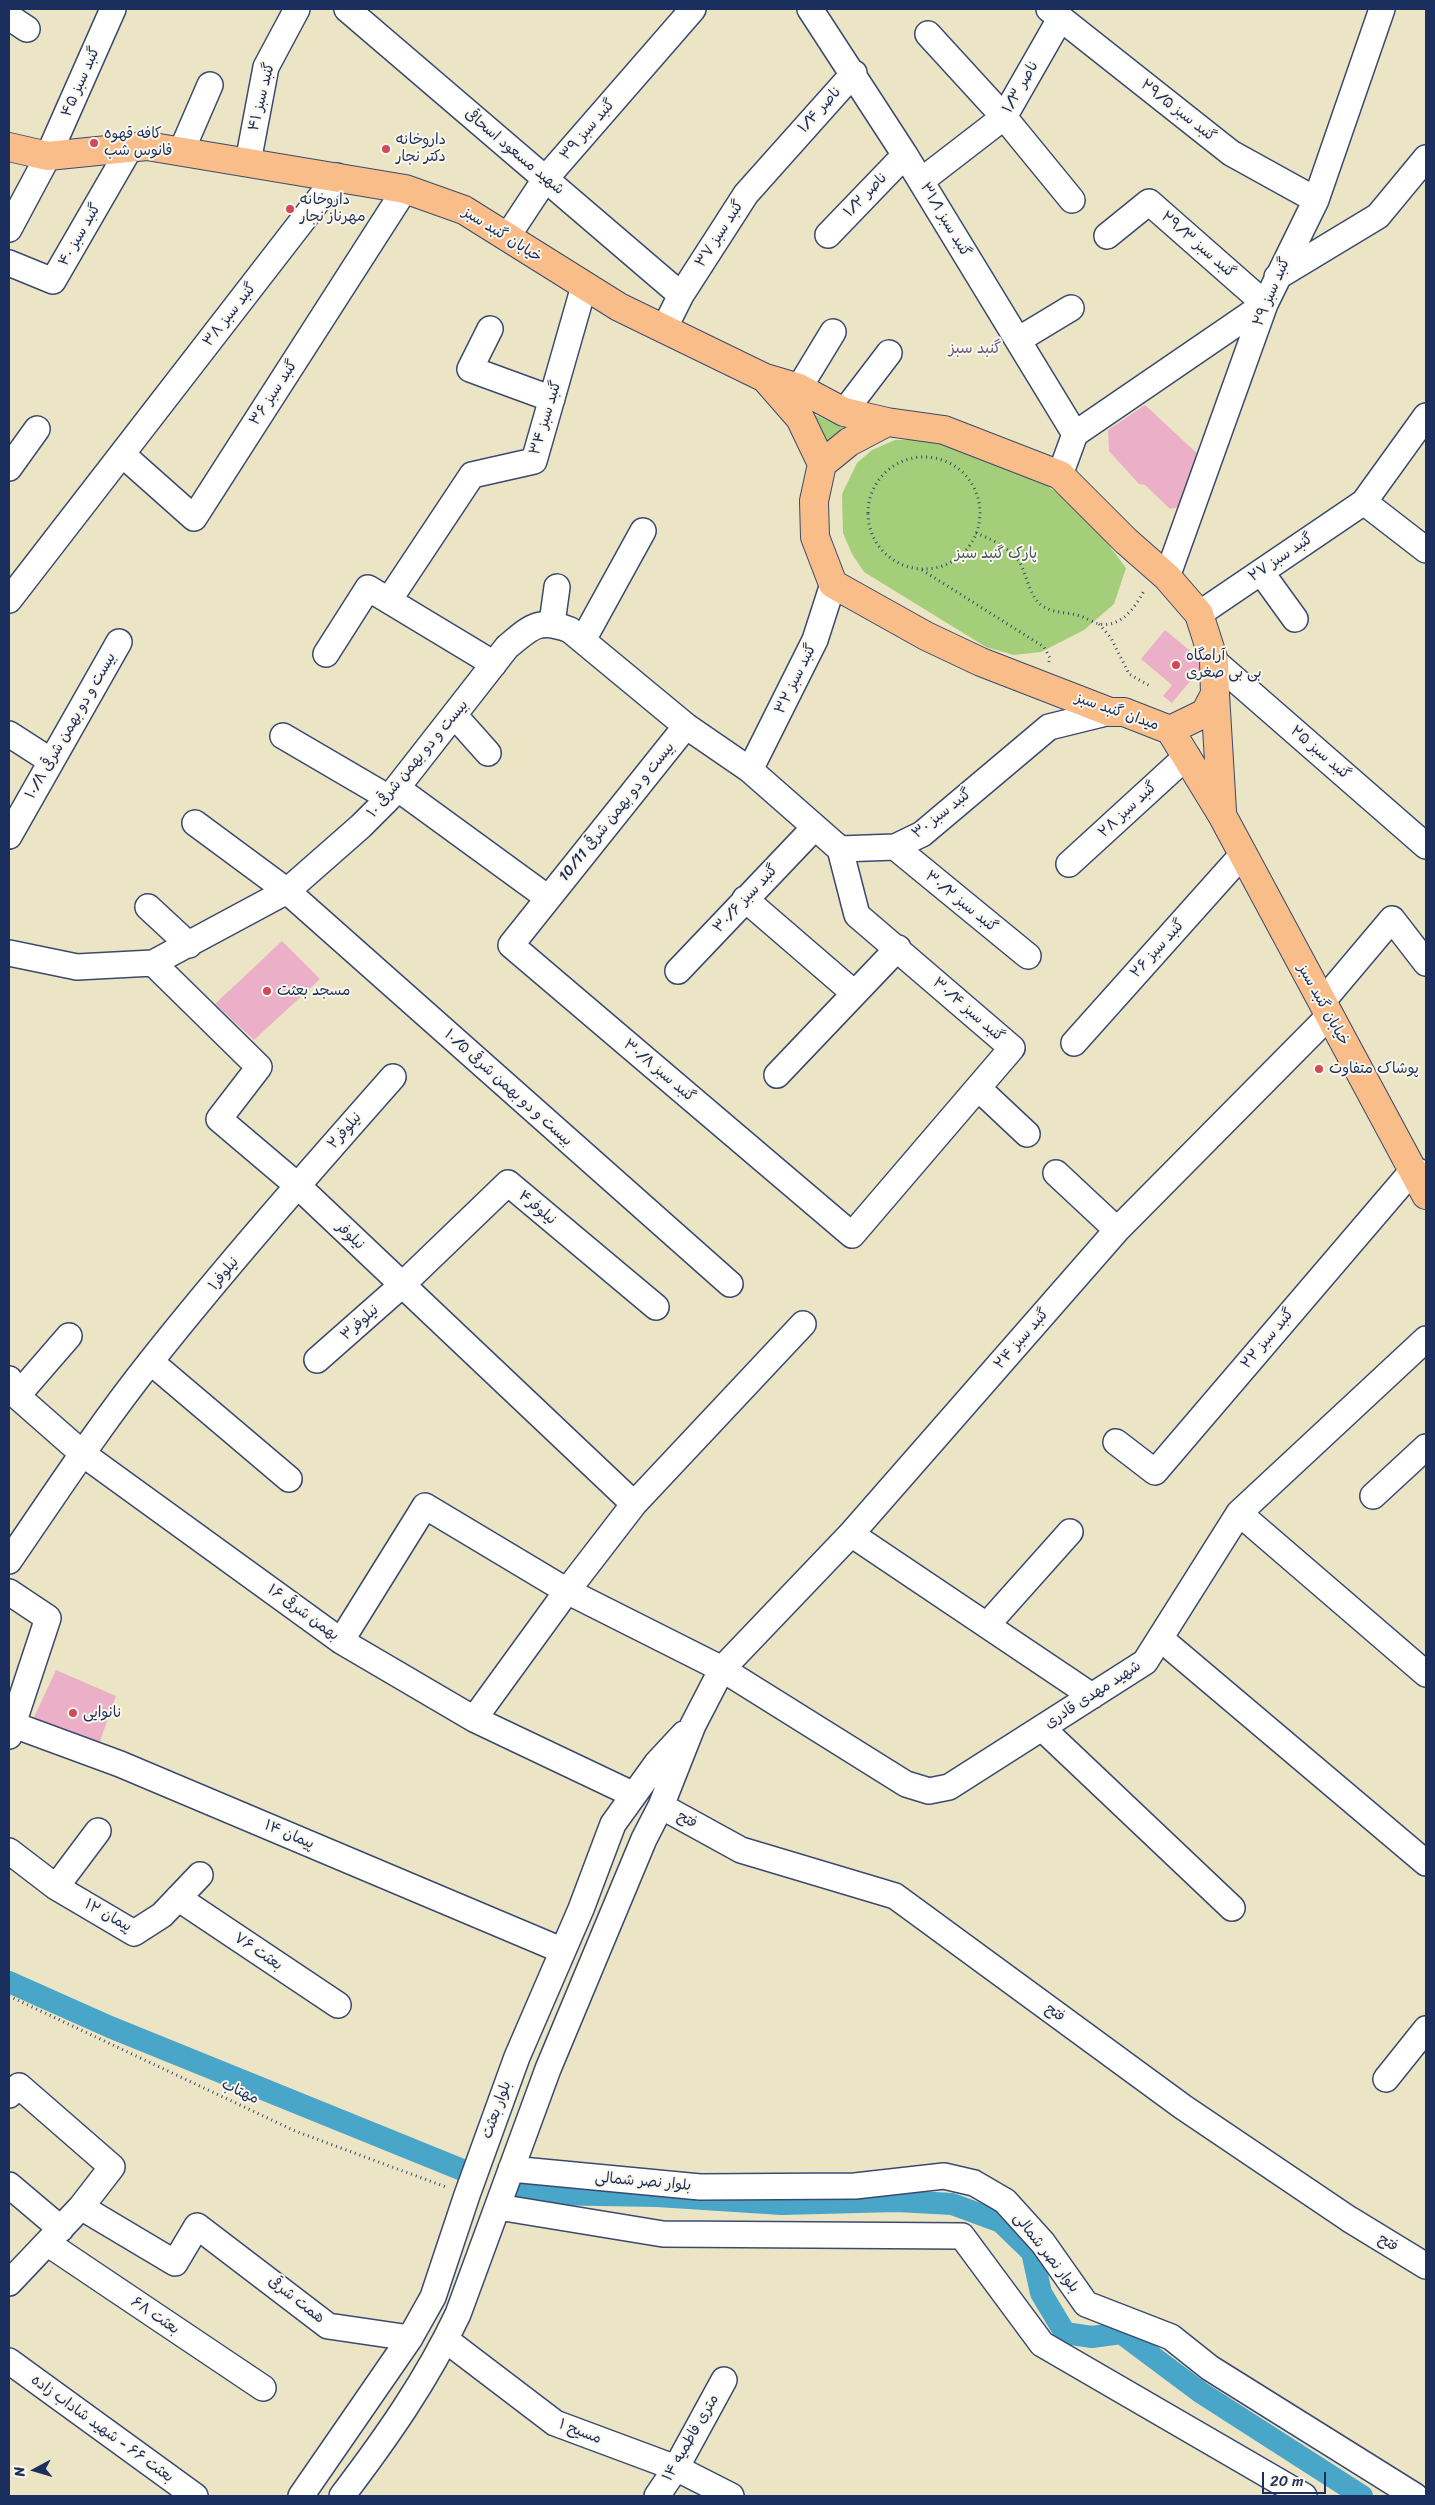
<!DOCTYPE html>
<html>
<head>
<meta charset="utf-8">
<style>
  body { margin:0 }
  #map { position:relative; width:1435px; height:2505px; overflow:hidden; background:#ebe5c6; font-family:Sriracha,sans-serif }
  canvas { display:block }
  .frame { position:absolute; inset:0; border:10px solid #1b2f5e; pointer-events:none }
  .north { position:absolute; left:10px; top:2445px; width:50px; height:50px; -webkit-text-stroke:4px #fbf7ec; paint-order:stroke; rotate:264deg; font-size:14px; font-weight:700; line-height:20px; text-align:center; color:#1b2f5e }
  .north::after { content:''; display:block; margin:auto; width:18px; height:22px; background:#1b2f5e; clip-path:polygon(50% 0,100% 100%,50% 72%,0 100%) }
  .scale { position:absolute; left:1262px; top:2472px; width:64px; height:22px; box-sizing:border-box; border:2px solid #1b2f5e; border-top:0; padding-left:6px; font-size:15px; line-height:18px; white-space:nowrap; color:#1b2f5e; -webkit-text-stroke:4px #fbf7ec; paint-order:stroke }
</style>
</head>
<body>
<div id="map">
<canvas width="1435" height="2505"></canvas>
<div class="frame"></div>
<div class="north">N</div>
<div class="scale">20 m</div>
</div>
<script>
const ctx = document.querySelector('canvas').getContext('2d');
ctx.lineJoin = 'round';
function paint(path, color) {
  ctx.fillStyle = color;
  ctx.fill(path, 'evenodd');
}
function stroke(path, color, width, dash) {
  ctx.strokeStyle = color;
  ctx.lineWidth = width;
  ctx.lineCap = dash ? 'butt' : 'round';
  ctx.setLineDash(dash || []);
  ctx.stroke(path);
}
function drawText(font, color, halo, rows, align = 'center') {
  ctx.font = font + ' Sriracha,"Playpen Sans Arabic",sans-serif';
  ctx.lineWidth = 4;
  ctx.setLineDash([]);
  ctx.textBaseline = 'middle';
  ctx.strokeStyle = halo;
  ctx.fillStyle = color;
  for (const [text, x, y, turn = 0] of rows) {
    ctx.save();
    ctx.translate(x, y);
    ctx.rotate((+turn || 0) * Math.PI / 180);
    ctx.textAlign = isNaN(turn) ? turn : align;
    if (halo) ctx.strokeText(text, 0, 0);
    ctx.fillText(text, 0, 0);
    ctx.restore();
  }
}
const green = new Path2D(`
  M812,414l15,6 26,4 -26,32 -3,-18z
  M932,439l110,43 30,22 21,20 33,44 -12,36 -30,26 -43,22 -27,3 -28,-8 -122,-75 -12,-18 -9,-21 -1,-39 15,-31 15,-13 23,-10z`);
const canal = new Path2D(`
  M9,1982l101,45 350,142
  M505,2186l39,8 113,2 125,8 115,-3 55,3 49,18 31,30 9,41 24,40 27,4 29,-4 79,59 162,104`);
const building = new Path2D(`
  M1145,405l57,53 -17,48 -15,3 -25,-24 -6,-1 -30,-33 -1,-21z
  M1165,630l40,33 -33,40 -9,-7 9,-11 -31,-26z
  M282,941l38,38 -66,61 -39,-36z
  M56,1670l60,26 -21,59 -67,-25z`);
const path = new Path2D(`
  M868 513a56 56 0 1 1 112 0a56 56 0 1 1-112 0Z
  M976,533c15,6 32,14 42,27 9,13 10,34 23,45 11,8 24,7 36,10 8,2 15,7 22,9 23,4 37,-18 46,-35
  M922,570l122,77 6,11 -1,4
  M1099,624l12,14 18,36 21,12
  M9,1996l286,135 151,56`);
const minor = new Path2D(`
  M347,9l334,286
  M810,9l95,146 170,279
  M1049,9l182,144 85,47
  M9,17l18,12
  M928,34l76,83 68,83
  M181,152l29,-67
  M248,162l18,-95 31,-58
  M921,181l83,-64 56,-98
  M9,229l39,-73 65,-147
  M828,235l77,-80
  M1107,236l42,-34 116,102
  M507,237l39,-59 147,-169
  M9,263l44,18 78,-135
  M1277,277l101,-61 48,-58
  M490,329l-20,40 82,30
  M664,329l17,-34 65,-101 108,-121
  M1018,340l53,-32
  M799,388l34,-56
  M844,412l45,-59
  M1075,434l190,-130
  M122,454l72,64 211,-329
  M9,468l28,-39
  M1060,475l15,-41
  M1364,502l62,48
  M1261,572l34,47
  M1167,577l98,-273 51,-104 66,-191
  M9,600l328,-424
  M389,600l83,-125 62,-14 50,-175
  M1199,614l165,-112 62,-86
  M552,623l5,-36
  M583,640l60,-109
  M326,654l42,-66 126,76
  M1214,661l212,185
  M455,716l33,37
  M686,726l-175,219 341,290 160,-187 -155,-133 -17,-66
  M9,734l42,27
  M283,736l106,62
  M750,770l65,-130 18,-56
  M397,788l151,110
  M195,823l92,68 443,393
  M9,836l110,-194
  M895,847l133,109
  M1069,864l118,-108
  M745,899l109,94
  M148,907l41,38
  M9,953l68,14 76,-4 134,-72 74,-65 28,-28 118,-151c25,-21 32,-29 63,-17l116,96 64,44 90,79 55,-2 27,-13 127,-107 61,-15
  M153,963l106,104 -40,52 79,67 336,318
  M678,971l137,-144
  M1322,1002l70,-83 34,44
  M1074,1043l168,-188
  M777,1075l121,-127
  M978,1088l49,46
  M1056,1173l61,57
  M317,1360l85,-75 106,-102 148,124
  M151,1362l138,117
  M9,1379l8,17 66,58 258,187 133,78 160,76
  M17,1396l52,-60
  M1116,1442l39,30 258,-302 13,4
  M1373,1496l53,-49
  M1239,1513l187,161
  M851,1534l241,162
  M9,1561c46,-67 91,-136 142,-200 77,-97 160,-191 242,-284
  M9,1592l39,26 -39,118
  M987,1625l83,-93
  M1161,1639l265,224
  M341,1641l84,-135 142,85 155,78 184,115 23,7 20,-4 196,-125 94,-149 187,-174
  M474,1719l93,-128 67,-87 169,-180
  M14,1725l106,39 441,186
  M1042,1728l190,180
  M661,1806l80,44 154,46 288,211 166,112 77,47
  M9,1851l47,36 78,46 28,-18 38,-40
  M56,1887l42,-56
  M178,1898l160,107
  M1386,2079l40,-50
  M9,2095l10,-9 93,81 -31,40 94,56 22,-37 131,100 82,12
  M511,2169l189,18 155,-1 89,-10 30,7 31,18 38,42 43,61 85,33 39,31 205,128
  M9,2185l52,44
  M498,2207l165,27 299,2 80,108 262,152
  M47,2243l216,145
  M9,2283l72,-76
  M446,2340l109,83 121,45 55,28
  M9,2361l186,135
  M301,2496l109,-158 23,-41 34,-102 50,-138 64,-148 32,-85 44,-61 27,-29
  M342,2496c44,-58 85,-116 116,-182l90,-245 96,-230 17,-33 32,-81 29,-56 129,-135 266,-304 212,-214
  M657,2496l19,-28 48,-88`);
const major = new Path2D(`
  M9,147l39,9 99,-10 258,43 59,21 155,97 146,71
  M887,422l57,8 116,45 66,66 41,36 32,37 15,47 1,33 -10,19 -35,17 -46,-18h-14l-129,-50 -55,-26 -93,-52 -18,-47 -1,-36 8,-37 27,-22z
  M822,464l-22,-46 -35,-40 34,10 45,24 43,10
  M1215,694l7,117
  M1170,730l52,85 204,380`);
const markers = [
  [94,143,5,"#d1495b"],
  [386,149,5,"#d1495b"],
  [290,209,5,"#d1495b"],
  [1176,665,5,"#d1495b"],
  [267,991,5,"#d1495b"],
  [1319,1069,5,"#d1495b"],
  [73,1713,5,"#d1495b"]
];
const streetNames = [
  ["گنبد سبز ۴۵",81,82,-66],
  ["ناصر ۱/۳",1021,87,-60],
  ["گنبد سبز ۴۱",262,97,-76],
  ["ناصر ۱/۴",820,110,-48],
  ["گنبد سبز ۲۹/۵",1178,111,38],
  ["گنبد سبز ۳۹",588,130,-49],
  ["شهید مسعود اسحاقی",514,152,40],
  ["ناصر ۱/۲",866,195,-46],
  ["گنبد سبز ۳۱/۱",945,220,59],
  ["گنبد سبز ۳۷",720,234,-57],
  ["گنبد سبز ۴۰",80,235,-60],
  ["خیابان گنبد سبز",502,235,32],
  ["گنبد سبز ۲۹/۳",1198,245,41],
  ["گنبد سبز ۲۹",1272,292,-67],
  ["گنبد سبز ۳۸",230,315,-52],
  ["گنبد سبز ۳۶",274,393,-57],
  ["گنبد سبز ۳۴",546,418,-73],
  ["گنبد سبز ۲۷",1281,558,-34],
  ["گنبد سبز ۳۲",796,679,-64],
  ["میدان گنبد سبز",1117,712,19],
  ["بیست و دو بهمن شرقی ۱۰/۸",71,726,-60],
  ["گنبد سبز ۲۵",1320,753,41],
  ["بیست و دو بهمن شرقی ۱۰",418,759,-50],
  ["گنبد سبز ۲۸",1128,810,-43],
  ["بیست و دو بهمن شرقی 10/11",617,812,-51],
  ["گنبد سبز ۳۰",942,814,-38],
  ["گنبد سبز ۳۰/۶",746,899,-47],
  ["گنبد سبز ۳۰/۲",961,902,39],
  ["گنبد سبز ۲۶",1158,949,-48],
  ["خیابان گنبد سبز",1323,1005,61],
  ["گنبد سبز ۳۰/۴",968,1010,41],
  ["گنبد سبز ۳۰/۸",659,1071,40],
  ["بیست و دو بهمن شرقی ۱۰/۵",508,1088,42],
  ["نیلوفر۲",345,1131,-49],
  ["نیلوفر۴",537,1208,40],
  ["نیلوفر",350,1236,44],
  ["نیلوفر۱",224,1274,-50],
  ["نیلوفر۳",360,1323,-42],
  ["گنبد سبز ۲۴",1022,1339,-49],
  ["گنبد سبز ۲۲",1268,1339,-50],
  ["بهمن شرقی ۱۶",303,1613,36],
  ["شهید مهدی قادری",1093,1695,-33],
  ["فتح",687,1820,29],
  ["پیمان ۱۴",289,1835,23],
  ["پیمان ۱۲",108,1916,29],
  ["بعثت ۷۶",258,1952,34],
  ["فتح",1055,2013,36],
  ["مهتاب",240,2092,25],
  ["بلوار بعثت",497,2110,-70],
  ["بلوار نصر شمالی",643,2182,5],
  ["فتح",1388,2243,31],
  ["بلوار نصر شمالی",1046,2253,52],
  ["همت شرقی",296,2300,38],
  ["بعثت ۶۸",155,2316,34],
  ["بعثت ۶۶ - شهید شاداب زاده",102,2429,36],
  ["مسیح ۱",580,2432,21],
  ["۱۴ متری فاطمیه",691,2438,-60]
];
const poiNames = [
  ["کافه قهوه",104,134],
  ["فانوس شب",104,151],
  ["داروخانه",396,140],
  ["دکتر نجار",396,157],
  ["داروخانه",300,200],
  ["مهرناز نجار",300,217],
  ["آرامگاه",1186,656],
  ["بی بی صغری",1186,673],
  ["مسجد بعثت",277,991],
  ["پوشاک متفاوت",1329,1069],
  ["نانوایی",83,1713]
];
const parkNames = [
  ["پارک گنبد سبز",996,554]
];
const neighbourhoodNames = [
  ["گنبد سبز",975,349]
];
paint(green, '#a4ce7a');
stroke(canal, '#49a6c8', 22);
paint(building, '#ecafc8');
stroke(minor, '#3a4a6e', 28);
stroke(major, '#3a4a6e', 30);
stroke(path, '#3a4a6e', 3, [1, 4]);
stroke(minor, '#fff', 25);
stroke(major, '#f8bd89', 28);
for (const [x, y, r, color] of markers) {
  const dot = new Path2D();
  dot.arc(x, y, r, 0, 2 * Math.PI);
  ctx.fillStyle = color;
  ctx.fill(dot);
  stroke(dot, '#fbf7ec', 2);
}
drawText('15px', '#1b2f5e', '#fbf7ec', streetNames);
drawText('15px', '#1b2f5e', '#fbf7ec', poiNames, 'left');
drawText('15px', '#3d5765', '#fbf7ec', parkNames);
drawText('16px', '#645c83', '#fbf7ec', neighbourhoodNames);
</script>
</body>
</html>
